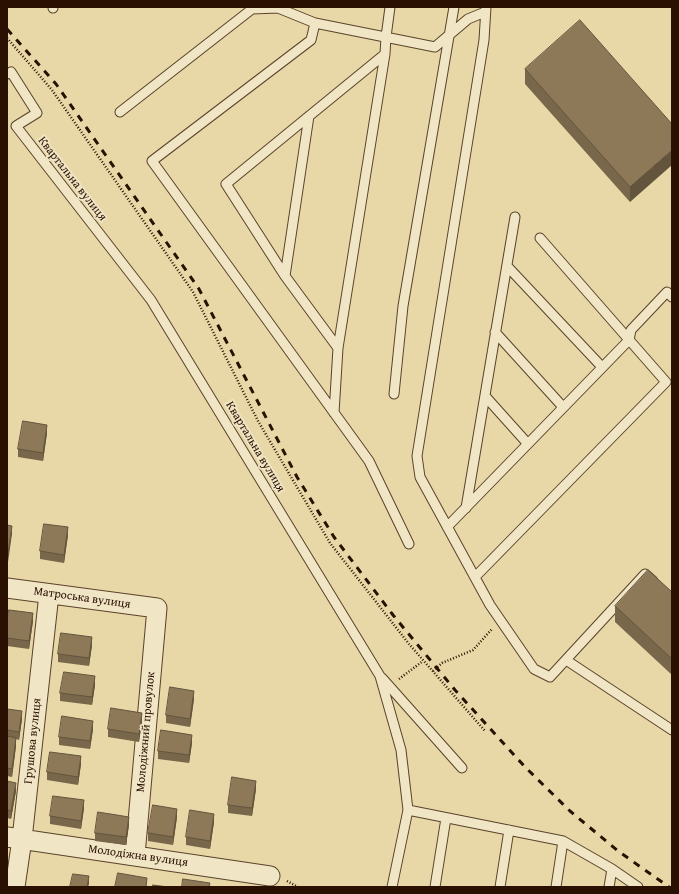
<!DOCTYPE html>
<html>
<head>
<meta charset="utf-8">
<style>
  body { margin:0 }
  #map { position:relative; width:679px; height:894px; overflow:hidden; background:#e8d8a7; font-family:"Gentium Book Plus",serif }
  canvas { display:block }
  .frame { position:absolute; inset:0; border:8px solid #2a1001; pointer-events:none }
</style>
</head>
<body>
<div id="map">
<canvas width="679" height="894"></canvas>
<div class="frame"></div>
</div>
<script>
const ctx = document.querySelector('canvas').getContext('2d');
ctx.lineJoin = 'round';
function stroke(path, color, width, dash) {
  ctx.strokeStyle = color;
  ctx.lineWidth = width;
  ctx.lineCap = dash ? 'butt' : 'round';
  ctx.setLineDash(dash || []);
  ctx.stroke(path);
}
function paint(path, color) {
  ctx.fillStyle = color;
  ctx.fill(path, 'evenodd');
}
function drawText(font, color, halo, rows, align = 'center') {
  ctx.font = font + ' "Gentium Book Plus",serif';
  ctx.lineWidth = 3.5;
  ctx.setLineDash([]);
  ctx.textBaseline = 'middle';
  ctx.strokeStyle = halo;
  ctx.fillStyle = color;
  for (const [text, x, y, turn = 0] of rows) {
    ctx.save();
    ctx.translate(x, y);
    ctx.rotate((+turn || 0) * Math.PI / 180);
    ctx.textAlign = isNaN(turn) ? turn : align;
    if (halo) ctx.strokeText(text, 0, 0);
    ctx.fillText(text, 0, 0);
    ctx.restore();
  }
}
const path = new Path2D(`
  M7,38l45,52 141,202 65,129 72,122 79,101 76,87
  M433,671l9,-8 31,-13 19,-21
  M399,679l24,-18
  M287,881l11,6`);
const lane = new Path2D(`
  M53,7v1
  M486,7l-2,33 -67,416 3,21 70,128 44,64 16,8 95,-103 8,7
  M315,23l-4,17 -159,121 217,300 40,83
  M7,74l4,-2 26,41 -21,13 135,174 229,376 21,74 7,60 -16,77
  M120,112l132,-103 26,-1 37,15 120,24 33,-28 17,-7
  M309,116l-24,160 53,72
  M507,266l95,101
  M285,276l-59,-92 159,-130 1,-17 4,-30
  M495,332l68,75
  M394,394l9,-88 51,-299
  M485,396l43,48
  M334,413l4,-65 47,-294
  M466,508l49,-291
  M447,527l182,-187 2,-10 36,-38 5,5
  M475,577l191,-195 -126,-144
  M566,660l106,70
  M382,678l80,90
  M408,810l155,31 49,28 26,18
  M435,887l11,-69
  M500,887l9,-57
  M556,887l7,-46
  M609,887l3,-18`);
const street = new Path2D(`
  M7,588l150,20 -22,247
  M7,837l263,39
  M15,887l7,-48 27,-245`);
const rail = new Path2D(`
  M7,29l49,55 143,205 98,188 37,60 59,78 62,75 70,77 45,44 48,40 51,36`);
const wall = new Path2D(`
  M525,69l147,55 -42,78 -105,-118z
  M47,433l-4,28 -25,-4v-8z
  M68,535l-4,28 -24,-4v-8z
  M672,592v83l-57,-53v-16z
  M33,621l-4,28 -22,-3v-24z
  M92,645l-3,21 -31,-4v-8z
  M95,685l-3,20 -32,-4v-8z
  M194,699l-4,28 -24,-4v-8z
  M7,709l15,10 -3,21 -3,-1v7l-4,31 -5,-1z
  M142,721l-3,21 -31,-5v-8z
  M93,729l-3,20 -31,-4v-8z
  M192,743l-3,20 -31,-4v-8z
  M81,764l-3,21 -31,-5v-8z
  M7,781l9,10 -5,28 -4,-1z
  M256,789l-4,27 -24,-3v-8z
  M84,808l-3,21 -31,-5v-8z
  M177,817l-4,28 -25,-4v-8z
  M214,822l-4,27 -24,-4v-8z
  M129,825l-3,20 -31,-4v-8z`);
const shadedWall = new Path2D(`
  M672,150v15l-42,37v-15z
  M47,425v8l-4,28v-8z
  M12,526v8l-4,28v-8z
  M68,527v8l-4,28v-8z
  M33,613v8l-4,28v-8z
  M92,637v8l-3,21v-8z
  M95,676v9l-3,20v-8z
  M194,691v8l-4,28v-8z
  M22,711v8l-3,21v-8z
  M142,713v8l-3,21v-8z
  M93,721v8l-3,20v-8z
  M192,735v8l-3,20v-8z
  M16,738v8l-4,31v-8z
  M81,756v8l-3,21v-8z
  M256,781v8l-4,27v-8z
  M16,783v8l-5,28v-8z
  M84,800v8l-3,21v-8z
  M177,809v8l-4,28v-8z
  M214,814v8l-4,27v-8z
  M129,817v8l-3,20v-8z
  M89,876v8l-1,3h-1z`);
const building = new Path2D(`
  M580,20l92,104v26l-42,37 -105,-118z
  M23,421l24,4 -4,28 -25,-4z
  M44,524l24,3 -4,28 -24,-4z
  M7,525l5,1 -4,28h-1z
  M648,570l24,22v67l-57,-53z
  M9,610l24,3 -4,28 -22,-3v-16z
  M61,633l31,4 -3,21 -31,-4z
  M64,672l31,4 -3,21 -32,-4z
  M170,687l24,4 -4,28 -24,-4z
  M111,708l31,5 -3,21 -31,-5z
  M7,709l15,2 -3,21 -12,-2z
  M62,716l31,5 -3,20 -31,-4z
  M161,730l31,5 -3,20 -31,-4z
  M7,736l9,2 -4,31 -5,-1z
  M50,752l31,4 -3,21 -31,-5z
  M232,777l24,4 -4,27 -24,-3z
  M7,781l9,2 -5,28 -4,-1z
  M53,796l31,4 -3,21 -31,-5z
  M153,805l24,4 -4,28 -25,-4z
  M190,810l24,4 -4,27 -24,-4z
  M98,812l31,5 -3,20 -31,-4z
  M118,873l29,5 -1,9h-31z
  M73,874l16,2 -2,11h-17z
  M183,879l27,4 -1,4h-27z
  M153,885l15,2h-15z`);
const streetNames = [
  ["Квартальна вулиця",72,179,52],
  ["Квартальна вулиця",255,447,59],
  ["Матроська вулиця",82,598,8],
  ["Молодіжний провулок",146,732,-85],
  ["Грушова вулиця",33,741,-84],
  ["Молодіжна вулиця",138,856,8]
];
stroke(lane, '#5a422a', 11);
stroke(street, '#5a422a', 21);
stroke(path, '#2a1001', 2.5, [1, 2]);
stroke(lane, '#f0e6c6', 9);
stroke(street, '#f0e6c6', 19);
stroke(rail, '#2a1001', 3, [7, 7]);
paint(wall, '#79674b');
paint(shadedWall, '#63543d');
paint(building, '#8d7857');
stroke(building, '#63543d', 1);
drawText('12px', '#2a1001', '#f0e6c6', streetNames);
</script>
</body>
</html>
